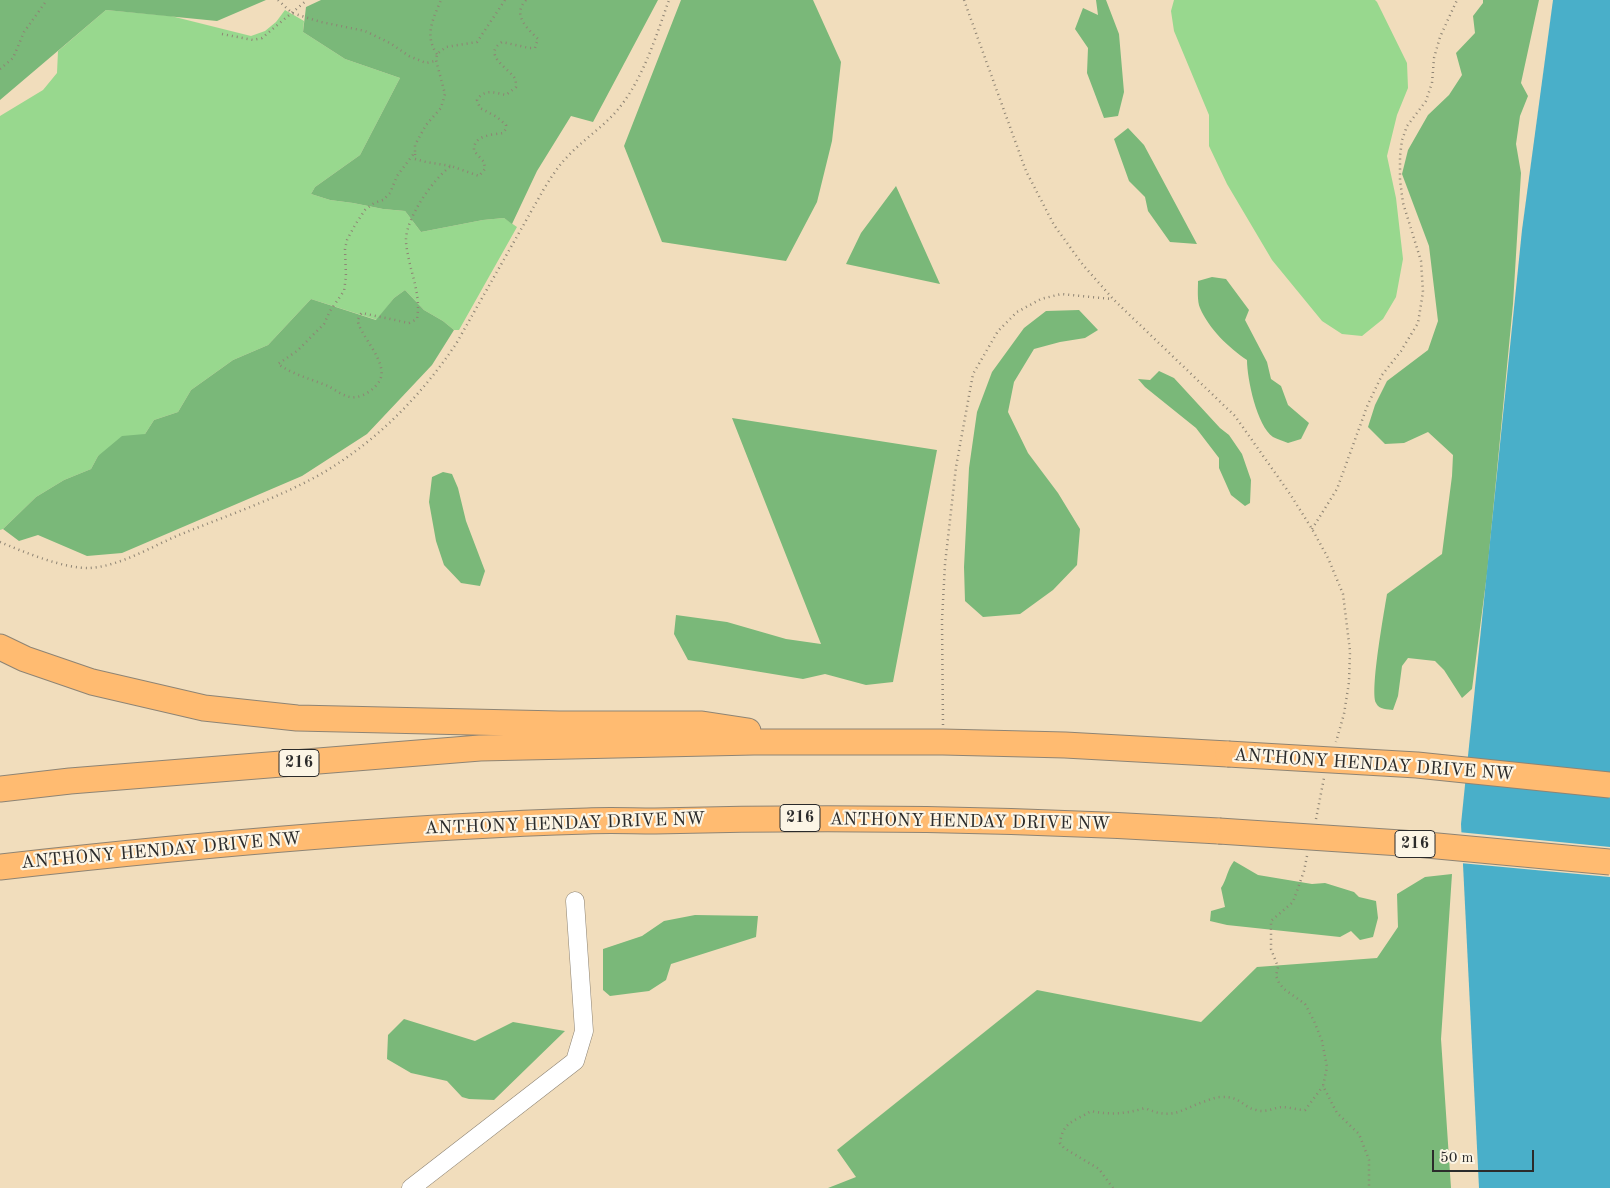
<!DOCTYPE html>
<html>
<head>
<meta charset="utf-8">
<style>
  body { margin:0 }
  #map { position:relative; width:1610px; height:1188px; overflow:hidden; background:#f1ddbc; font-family:"Old Standard TT",serif }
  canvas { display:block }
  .scale { position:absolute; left:1432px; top:1150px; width:102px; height:22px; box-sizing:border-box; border:2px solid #2b2b2b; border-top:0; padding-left:6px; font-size:15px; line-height:18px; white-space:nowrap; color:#2b2b2b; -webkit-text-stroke:4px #fcf5e5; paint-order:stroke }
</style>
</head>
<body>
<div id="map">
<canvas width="1610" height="1188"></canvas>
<div class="scale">50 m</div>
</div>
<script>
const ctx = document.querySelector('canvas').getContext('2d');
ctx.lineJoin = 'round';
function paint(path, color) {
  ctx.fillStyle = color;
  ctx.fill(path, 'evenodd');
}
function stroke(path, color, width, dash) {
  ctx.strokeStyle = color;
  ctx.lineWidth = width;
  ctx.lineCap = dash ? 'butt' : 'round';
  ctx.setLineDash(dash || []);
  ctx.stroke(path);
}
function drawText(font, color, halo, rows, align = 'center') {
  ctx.font = font + ' "Old Standard TT",serif';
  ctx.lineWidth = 4.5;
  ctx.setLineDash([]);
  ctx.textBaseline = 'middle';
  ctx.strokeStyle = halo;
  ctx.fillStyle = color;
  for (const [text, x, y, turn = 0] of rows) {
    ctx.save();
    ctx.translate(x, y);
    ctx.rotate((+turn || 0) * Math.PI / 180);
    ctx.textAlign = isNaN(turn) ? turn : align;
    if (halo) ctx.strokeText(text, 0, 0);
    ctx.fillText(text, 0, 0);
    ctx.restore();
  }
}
const green = new Path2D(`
  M1174,0h201l2,2 30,61 1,25 -11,27 -10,41 9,42 7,61 -7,38 -13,22 -21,17 -20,-2 -20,-13 -50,-61 -45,-76 -18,-38v-31l-35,-84 -3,-20z
  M106,10l65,6 80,20 14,-5 11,-9 9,-12 19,11 -1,11 42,27 55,19 -40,77 -45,32 -4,7 19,6 23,3 30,6 22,2 16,21 62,-12 21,-2 13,9 -58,103h-5l-11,-9 -19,-11 -19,-20 -11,8 -17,22 -66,-21 -43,46 -35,15 -42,30 -13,22 -24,8 -9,14 -47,22 -7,13 -27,11 -28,17 -33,32 -3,1v-414l43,-26 14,-17 1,-22z`);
const forest = new Path2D(`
  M0,0h266l-49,21 -111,-11 -106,90z
  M321,0h337l-65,122 -22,-6 -34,55 -25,53 -8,-6 -21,2 -62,12 -16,-21 -22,-2 -30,-6 -23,-3 -19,-6 4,-7 45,-32 40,-77 -55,-19 -42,-27 3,-25z
  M681,0h132l28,62 -9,79 -15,61 -31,59 -124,-19 -38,-96z
  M1096,0h10l13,34 5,58 -6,24 -14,2 -17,-45 1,-25 -13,-19 8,-21 15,7z
  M1483,0h56l-18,83 7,13 -8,20 -4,28 5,29 -8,131 -26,270 -15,115 -10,9 -18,-28 -9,-9 -27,-3 -6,8 -4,30 -5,14c-5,-1 -14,0 -17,-7 -6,-13 8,-90 11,-109l55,-40 10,-78 1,-21 -25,-23 -24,11 -19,1 -17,-17 7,-22 12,-24 41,-31 10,-29 -9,-75 -27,-72 6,-24 20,-35 21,-20 13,-20 -6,-22 19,-20 -2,-17 10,-13z
  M1128,128l16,17 53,99 -27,-2 -22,-31 -3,-14 -16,-16 -15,-42z
  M896,186l44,98 -94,-20 15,-31z
  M1212,277l14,2 23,31 -4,10 22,42 4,17 10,7 7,19 21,18 -8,16 -13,4c-5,-2 -11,-4 -15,-6 -16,-11 -26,-58 -26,-77 -18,-12 -38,-31 -47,-52 -3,-7 -2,-19 -2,-27z
  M405,290l19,20 19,11 11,9 -22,35 -65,69 -65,42 -180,77 -35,3 -49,-21 -19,6 -16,-12 33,-32 28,-17 27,-11 7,-13 24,-20 23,-2 9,-14 24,-8 13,-22 42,-30 35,-15 43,-46 65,21 18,-22z
  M1079,310l19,20 -13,8 -25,4 -26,7 -20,33 -6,30 20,41 30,40 22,36 -3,36 -24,25 -33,24 -37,3 -18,-16 -1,-34 5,-99 8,-56 15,-40 32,-44 22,-17z
  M1159,371l15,7 46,50 9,7 13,19 9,26 -1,23 -5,3 -14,-11 -12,-27v-10l-23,-30 -51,-41 -7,-8 12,1z
  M732,418l205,32 -44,232 -27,3 -41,-11 -22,5 -115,-19 -14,-26 2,-19 51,7 59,17 35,5z
  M443,472l9,2 6,14 8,33 19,50 -5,15 -19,-3 -17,-18 -8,-24 -7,-39 3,-25z
  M1234,861l24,14 54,9 13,-1 29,9 5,5 17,4 2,17 -5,19 -13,3 -9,-9 -11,6 -113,-12 -17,-4 1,-10 14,-4 -4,-19c6,-9 6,-18 13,-27z
  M1452,874l-11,165 10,149h-623l28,-11 -19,-27 200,-160 164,32 56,-55 120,-9 21,-31 -1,-33 28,-17z
  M695,915l63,1 -2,21 -85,27 -5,16 -17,11 -39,5 -7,-6v-41l39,-13 22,-15z
  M404,1019l71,22 38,-19 52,9 -71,69 -25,-1 -7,-2 -15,-16 -36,-8 -24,-14 1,-24z`);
const water = new Path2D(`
  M1553,0h57v1188h-131l-18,-364 61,-594z`);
const pier = new Path2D(`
  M1458,832l152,15v30l-150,-14z`);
const path = new Path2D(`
  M278,0l14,13 29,9 44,9 25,12 19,13 17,7 9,-2
  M505,0l-28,42 -31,5 -9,7 -1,6 9,34 -4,14 -15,17 -11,20v7l-18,24 -7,17 -7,7 -9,3 -9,7 -10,15 -8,15 -2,9 1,28 -2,14 -14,20 -6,13 -27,27 -19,13c16,11 33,15 50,22 8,4 18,13 28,11 9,-1 20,-9 24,-17 9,-18 -23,-48 -22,-60 0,-1 3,-7 4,-7l47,10 8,-4c4,-23 -5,-42 -9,-64 -1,-5 -2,-10 -2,-15 0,-22 27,-61 45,-74l28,10 6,-7 -1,-7 -10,-11c-1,-16 17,-16 29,-18l3,-4v-4l-9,-8 -17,-9 -3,-8c8,-12 18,-7 29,-5l10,-8c0,-4 0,-8 -3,-11 -8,-10 -30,-22 -11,-34l27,6h6l3,-9c-11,-11 -26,-24 -12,-39
  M964,0l62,171 28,54 29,40 31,35 121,116 55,78 22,35 16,29 15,36 7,57 -1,31 -5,32 -8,28
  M222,34l31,6 9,-2 45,-38
  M437,54c-13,-18 -4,-35 4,-54
  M0,69l13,-11 11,-26 23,-32
  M415,154v5l11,3 25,4
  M1312,529l25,-40 31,-85 14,-29 19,-24 17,-28 5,-31 -2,-31 -18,-58 -3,-23v-24l2,-16 5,-14 19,-25 6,-18 2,-25 6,-21 17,-37
  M0,542c24,10 64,27 90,26 30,-2 61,-21 89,-33 47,-19 97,-36 142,-61 56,-33 99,-77 135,-130l89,-157c7,-11 14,-22 23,-31 14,-15 32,-27 46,-42 28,-31 41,-75 55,-114
  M943,725l-1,-105 3,-56 11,-97 17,-93 25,-43 19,-19 24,-13 20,-5 51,5
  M1316,819l8,-41
  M1307,856l-3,15 -11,31 -22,19v28l7,18 -2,9 3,7 5,6 21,15 9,17 8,20 5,26 -4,19 14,27 22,21 10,26v28
  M1113,1188l-14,-19 -35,-21 -4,-5c3,-22 14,-21 31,-32 19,4 35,3 54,-3 28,13 36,1 61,-7 5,-2 10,-4 15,-4 20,-1 21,10 35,13 9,3 17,-2 26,-3 7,0 15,3 23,3l18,-24`);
const minor = new Path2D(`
  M411,1188l164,-127 9,-30 -9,-130`);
const highway = new Path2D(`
  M0,647l25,12 67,23 112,26 93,10 262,6h143l46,7
  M0,789l70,-8 410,-33 274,-6h189l122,3 163,9
  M0,867c195,-22 391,-40 587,-46 23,-1 45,0 68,0 188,-5 376,-2 564,10`);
const highwayBridge = new Path2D(`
  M1228,754l189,11 193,20
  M1219,831l197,13 194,18`);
const shields = [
  [299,763,40],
  [800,818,40],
  [1415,844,40]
];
const shieldNames = [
  ["216",299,763],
  ["216",800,818],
  ["216",1415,844]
];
const streetNames = [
  ["ANTHONY HENDAY DRIVE NW",1374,765,4],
  ["ANTHONY HENDAY DRIVE NW",970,822,1],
  ["ANTHONY HENDAY DRIVE NW",565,824,-2],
  ["ANTHONY HENDAY DRIVE NW",161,851,-5]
];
paint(green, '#98d88e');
paint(forest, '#7ab879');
paint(water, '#49afc9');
paint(pier, '#f1ddbc');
stroke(minor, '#8e8474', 19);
stroke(highway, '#8e8474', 27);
stroke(path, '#8e8474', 2.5, [1, 4]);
stroke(minor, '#fff', 18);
stroke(highway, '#ffbb71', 25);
stroke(highwayBridge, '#8e8474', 27, []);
stroke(highwayBridge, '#ffbb71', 25);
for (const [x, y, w] of shields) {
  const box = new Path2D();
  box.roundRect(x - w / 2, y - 13.5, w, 27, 4);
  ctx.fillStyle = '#fcf5e5';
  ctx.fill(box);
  stroke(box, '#2b2b2b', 1);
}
drawText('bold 16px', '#2b2b2b', null, shieldNames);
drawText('18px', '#2b2b2b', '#fcf5e5', streetNames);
</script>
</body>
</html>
